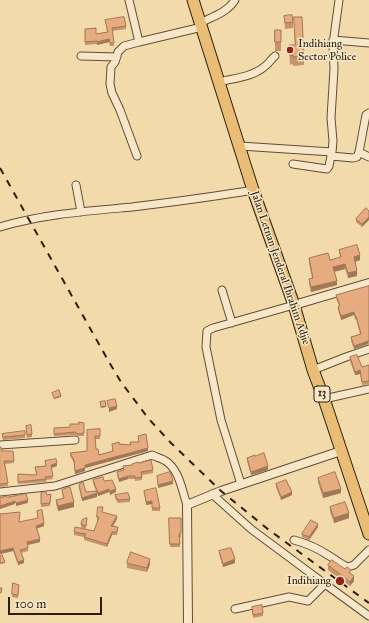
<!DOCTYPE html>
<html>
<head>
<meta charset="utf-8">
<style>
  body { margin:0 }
  #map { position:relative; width:369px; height:623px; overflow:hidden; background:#f3daab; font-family:"IM FELL Great Primer",serif }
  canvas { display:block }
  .scale { position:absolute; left:8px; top:597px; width:94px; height:18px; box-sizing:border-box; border:2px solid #2b2010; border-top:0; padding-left:5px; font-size:12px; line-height:14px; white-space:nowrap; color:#2b2010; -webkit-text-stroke:3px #f7e7c8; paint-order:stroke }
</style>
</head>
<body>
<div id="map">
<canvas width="369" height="623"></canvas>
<div class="scale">100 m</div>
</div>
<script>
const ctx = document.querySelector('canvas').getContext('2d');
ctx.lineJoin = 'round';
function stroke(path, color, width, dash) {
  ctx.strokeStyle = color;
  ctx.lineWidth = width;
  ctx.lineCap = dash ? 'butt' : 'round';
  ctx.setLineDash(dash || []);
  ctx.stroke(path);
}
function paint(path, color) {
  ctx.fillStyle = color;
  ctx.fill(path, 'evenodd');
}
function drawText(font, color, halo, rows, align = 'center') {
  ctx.font = font + ' "IM FELL Great Primer",serif';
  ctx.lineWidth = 3;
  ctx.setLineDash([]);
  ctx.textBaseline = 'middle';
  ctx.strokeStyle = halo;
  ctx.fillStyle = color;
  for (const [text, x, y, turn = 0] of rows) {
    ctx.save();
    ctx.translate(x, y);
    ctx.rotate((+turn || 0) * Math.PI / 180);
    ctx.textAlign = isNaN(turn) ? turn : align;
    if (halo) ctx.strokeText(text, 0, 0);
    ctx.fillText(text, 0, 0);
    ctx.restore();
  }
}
const minor = new Path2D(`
  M129,0l10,42 63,-15
  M200,23c12,-6 28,-11 35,-23
  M333,40l36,3
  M81,56l36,1
  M220,82c14,-4 32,-5 44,-15 5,-3 7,-8 11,-11
  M240,146l92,6 1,-11 -2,-23 3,-49 -1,-25 6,-44
  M332,152l-1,4 22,2 4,-1 2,-5 7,-37 3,-2
  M359,152l10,5
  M137,156l-17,-46 -8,-17 -2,-9 1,-17 4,-5 3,-10 6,-6 15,-4
  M293,164l34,5 2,-3 2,-10
  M76,185l5,27
  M0,227c43,-13 88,-16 132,-20 41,-5 81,-10 121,-17
  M222,290l10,33
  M313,370l33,-13 23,-8
  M324,399l45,-10
  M0,445l75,-5
  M241,484l-20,-64 -15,-73 1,-16 6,-3 81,-23
  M0,492l55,-6 97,-31c4,2 8,3 12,5 15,8 18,30 23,45
  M212,494l39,35 74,55 -17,17 -19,-4 -54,12
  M294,540c11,3 23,8 32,14 8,4 14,10 22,13l6,-2 15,-15
  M325,584l44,32`);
const tertiary = new Path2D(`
  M294,305l75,-22
  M188,623l-1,-118 34,-14 120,-40`);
const trunk = new Path2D(`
  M193,0l60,190 41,115 19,65 11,29 45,135`);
const rail = new Path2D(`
  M0,168l109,194 12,20 27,36 23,25 50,48 48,39 100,73`);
const wall = new Path2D(`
  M284,16l9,6v6l-8,1z
  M294,17l10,39v9l-11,1v-2l-3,1 -1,-20h6z
  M105,20l21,6v3l-14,2 2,15h-4l-1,-4 -12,3v-1l-12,1v-16l11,5 11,-2z
  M275,30h6v21h-6z
  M366,208l-4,19 -6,-5v-3z
  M339,250l21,10 -5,2 2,14 -9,2 -3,-9 -11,3 3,13 -26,7 -2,-8v-5l3,-1 -3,-15v-5l21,2 10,-2z
  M369,286v59l-1,-1 -14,5 -3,-8v-4l9,-3 -4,-15 -1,1 -1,-5 -13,5 -3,-10v-3l1,-1 -3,-8v-3z
  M350,357l12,10 7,-2v19l-7,1 -2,-11 -5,1 -5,-14z
  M84,423v13h-6l-3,-1 -21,1v-8l16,-1z
  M26,426l6,8v3l-5,1z
  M100,429v10h-5l1,10 3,6 13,-4v-7h7l11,1v-3h8v-6l10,15 -63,17v3l-10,3 -1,-11 -4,-7v-3l17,-2v-21z
  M2,434h23v4l-22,2 -1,-3z
  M0,447l2,4h11l1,12 -9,1 3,22 -8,1z
  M255,456l13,14 -17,5 -4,-14v-3z
  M45,461l12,5 -6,2 2,11 -7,1v2l-28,2v-10l18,1 -1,-8 10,-1z
  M139,463l14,7v3l-11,2v5l-7,1v-2h-7l-9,3 -2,-7v-3l6,-2v-4l9,-1z
  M318,478l23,15 -18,5 -5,-15z
  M93,480l11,1 12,11 -6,3 -1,-3 -11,4 -2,-4 1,5 -15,4 -3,-13v-3l7,7 10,-1 -3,-8z
  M276,484l16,11 -11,5 -5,-13z
  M62,490l12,17 -16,4 -2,-7v-4l7,-2z
  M144,491l16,17v3h-8v-7l-6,1z
  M41,493l6,2 4,-1 -1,12 -9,1z
  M115,495l15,4v3l-12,1 -3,-5z
  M330,507l19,11 -15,5 -4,-11z
  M102,512l15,7 -4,7 5,4 -1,5h-5l-5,12 -23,-7v-3l-10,-2v-3l20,-1 4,-11h-1v-3z
  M169,518h12v19h-1v10h-10z
  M20,522l24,4 -7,2 3,14 -12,3v6l-7,2 3,10 -6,2 -5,-14 -13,3z
  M87,522l-1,7 -5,-1v-4z
  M318,527l-9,13 -7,-3v-3z
  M219,551l16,12 -12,4 -4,-13z
  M127,563l23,1 -3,8 -20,-4z
  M328,565l23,9 3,7 -4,5 -22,-16z
  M19,588l-1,10 -6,-1v-3z
  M262,605l1,11 -10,2 -1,-11z`);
const shadedWall = new Path2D(`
  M109,39v3l-12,3v-3z
  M369,214v6l-7,7v-3z
  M360,255v5l-6,2v-5z
  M345,264v5l-12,3v-5z
  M357,271v5l-9,2v-5z
  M337,281v4l-26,7v-5z
  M354,312v3l-13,5v-4z
  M368,341v3l-14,5v-3z
  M360,370v4l-5,1v-3z
  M61,396v1l-7,2v-1z
  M106,406v1l-5,1v-1z
  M117,406v3l-8,3v-4z
  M148,448v3l-63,17v-3z
  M57,463v3l-6,2v-3z
  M268,466v4l-17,5v-3z
  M85,468v3l-10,3v-3z
  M128,476v3l-9,3v-3z
  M173,481v3l-15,4v-3z
  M109,489v3l-11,4v-3z
  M116,489v3l-6,3v-4z
  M341,489v4l-18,5v-5z
  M292,492v3l-11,5v-3z
  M97,493v4l-15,4v-3z
  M28,500v3l-12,3v-3z
  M15,501v3l-15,5v-3z
  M152,501v3l-6,1v-3z
  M74,502v5l-16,4v-5z
  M349,513v5l-15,5v-5z
  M117,516v3l-6,10v-3z
  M44,523v3l-8,3v-3z
  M318,524v3l-9,13v-3z
  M112,532v3l-5,12v-3z
  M40,539v3l-13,3v-3z
  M13,548v3l-13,3v-3z
  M150,559v5l-3,8v-4z
  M235,559v4l-12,4v-3z
  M24,560v3l-6,2v-3z
  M5,562v1l-5,1v-1z
  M354,576v5l-4,5v-4z`);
const building = new Path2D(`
  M292,15l1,7 -8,1 -1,-7z
  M124,17l2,9 -14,2 2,15h-4l-1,-4 -12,3v-1l-12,1v-13l11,-1v6l12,-2 -3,-12z
  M294,17h8l2,39 -11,1v-2l-3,1 -1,-11h6z
  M275,30h6v12h-6z
  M366,208l3,3v6l-7,7 -6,-5z
  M357,245l3,10 -6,2 3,14 -9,2 -3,-9 -12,3 4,14 -26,6 -2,-8 4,-1 -4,-20 19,-5 2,7 11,-3 -2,-7z
  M369,286v55h-1l-14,5 -3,-9 10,-3 -5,-18h-1l-1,-4 -13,4 -3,-9 2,-1 -4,-11 28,-8z
  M357,355l5,12 7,-2v16l-7,1 -2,-12 -5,2 -5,-15z
  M59,390l2,6 -7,2 -2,-5z
  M115,399l2,7 -8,2 -2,-7z
  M105,401l1,5 -5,1 -1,-5z
  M79,422l5,1v10l-6,1 -3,-2 -21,2v-6l16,-1v-3h9z
  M31,425l1,9 -5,1 -1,-9z
  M100,429v7h-5l1,13h2l1,6 14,-4 -1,-7 7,-2v2l12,1 -1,-3h9l-1,-6 8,-2 2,14 -63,17v3l-10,3 -1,-11 -4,-7 17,-2v-21z
  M25,431v4l-22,2 -1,-3z
  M0,447h1l1,4h11l1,10h-10l4,22 -8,1z
  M264,453l4,13 -17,6 -4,-14 8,-3v1z
  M56,459l1,4 -6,2 2,11 -8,1 1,2 -28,3v-8l19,1 -2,-8 11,-1 -1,-5z
  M151,460l2,10 -12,2 1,5 -7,1v-2h-7l-9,3 -2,-7 7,-2 -1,-4 9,-1v-1l6,-2 1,1z
  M170,472l3,9 -15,4 -1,-9z
  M335,472l6,17 -18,4 -5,-15z
  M103,477l1,4 8,-1 4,9 -6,2 -1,-2 -11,4 -5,-13z
  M286,480l6,12 -11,5 -5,-13z
  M83,482l3,10 10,-1 1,2 -15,5 -3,-13z
  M70,487l4,15 -16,4 -2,-6 8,-2 -2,-8z
  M156,488l4,20h-8v-7l-6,1 -2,-11z
  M46,492l1,3 4,-1 -1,9 -9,1v-11z
  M128,493l2,6 -12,1 -3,-5z
  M26,494l2,6 -12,3 -1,-2 -15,5v-8l6,-2 1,1z
  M345,502l4,11 -15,5 -4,-11z
  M98,507h5l-1,5 15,4 -6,10 7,1 -1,5h-5l-5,12 -23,-7 2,-3 -12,-2 1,-5 19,4 5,-14h-2z
  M42,510l2,13 -8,3 4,13 -13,3 1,6 -8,2 4,10 -6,2 -5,-14 -13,3v-37l20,-2 -1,10 19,-4 -1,-7z
  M87,518l-1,8 -5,-2 1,-4z
  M169,518h12v15l-2,1 1,10h-10z
  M311,520l7,4 -9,13 -7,-3z
  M231,548l4,11 -12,5 -4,-13z
  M131,552l19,7 -3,9 -20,-5z
  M2,555l3,7 -5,1v-7z
  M332,560l13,9 2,-2 4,3 -2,2 5,4 -4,6 -22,-17z
  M13,583l6,2 -1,10 -6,-1z
  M0,588h2l-1,5h-1z
  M262,605l1,8 -10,2 -1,-8z`);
const markers = [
  [290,50,4,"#8f2418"],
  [340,581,5,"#8f2418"]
];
const shields = [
  [322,394,16]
];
const shieldNames = [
  ["13",322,394]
];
const poiNames = [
  ["Indihiang",298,44],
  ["Sector Police",298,57],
  ["Indihiang",331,581,"right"]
];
const streetNames = [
  ["Jalan Letnan Jenderal Ibrahim Adjie",280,268,71]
];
stroke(minor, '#5d4e37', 9);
stroke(tertiary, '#5d4e37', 10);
stroke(trunk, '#2b2010', 13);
stroke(minor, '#f7e7c8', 7);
stroke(tertiary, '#f7e7c8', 8);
stroke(trunk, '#eabd76', 11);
stroke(rail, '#2b2010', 2, [7, 7]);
paint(wall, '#c6936c');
paint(shadedWall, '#a17858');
paint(building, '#e6ab7e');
stroke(building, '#a17858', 1);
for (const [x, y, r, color] of markers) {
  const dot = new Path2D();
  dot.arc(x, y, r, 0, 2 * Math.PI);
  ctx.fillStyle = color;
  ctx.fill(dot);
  stroke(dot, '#f7e7c8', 1.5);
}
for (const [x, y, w] of shields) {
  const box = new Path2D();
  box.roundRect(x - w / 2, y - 8, w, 16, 3);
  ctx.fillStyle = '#f7e7c8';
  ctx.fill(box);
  stroke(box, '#2b2010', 1);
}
drawText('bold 10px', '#2b2010', null, shieldNames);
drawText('11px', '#2b2010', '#f7e7c8', poiNames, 'left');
drawText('11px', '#2b2010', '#f7e7c8', streetNames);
</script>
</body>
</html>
